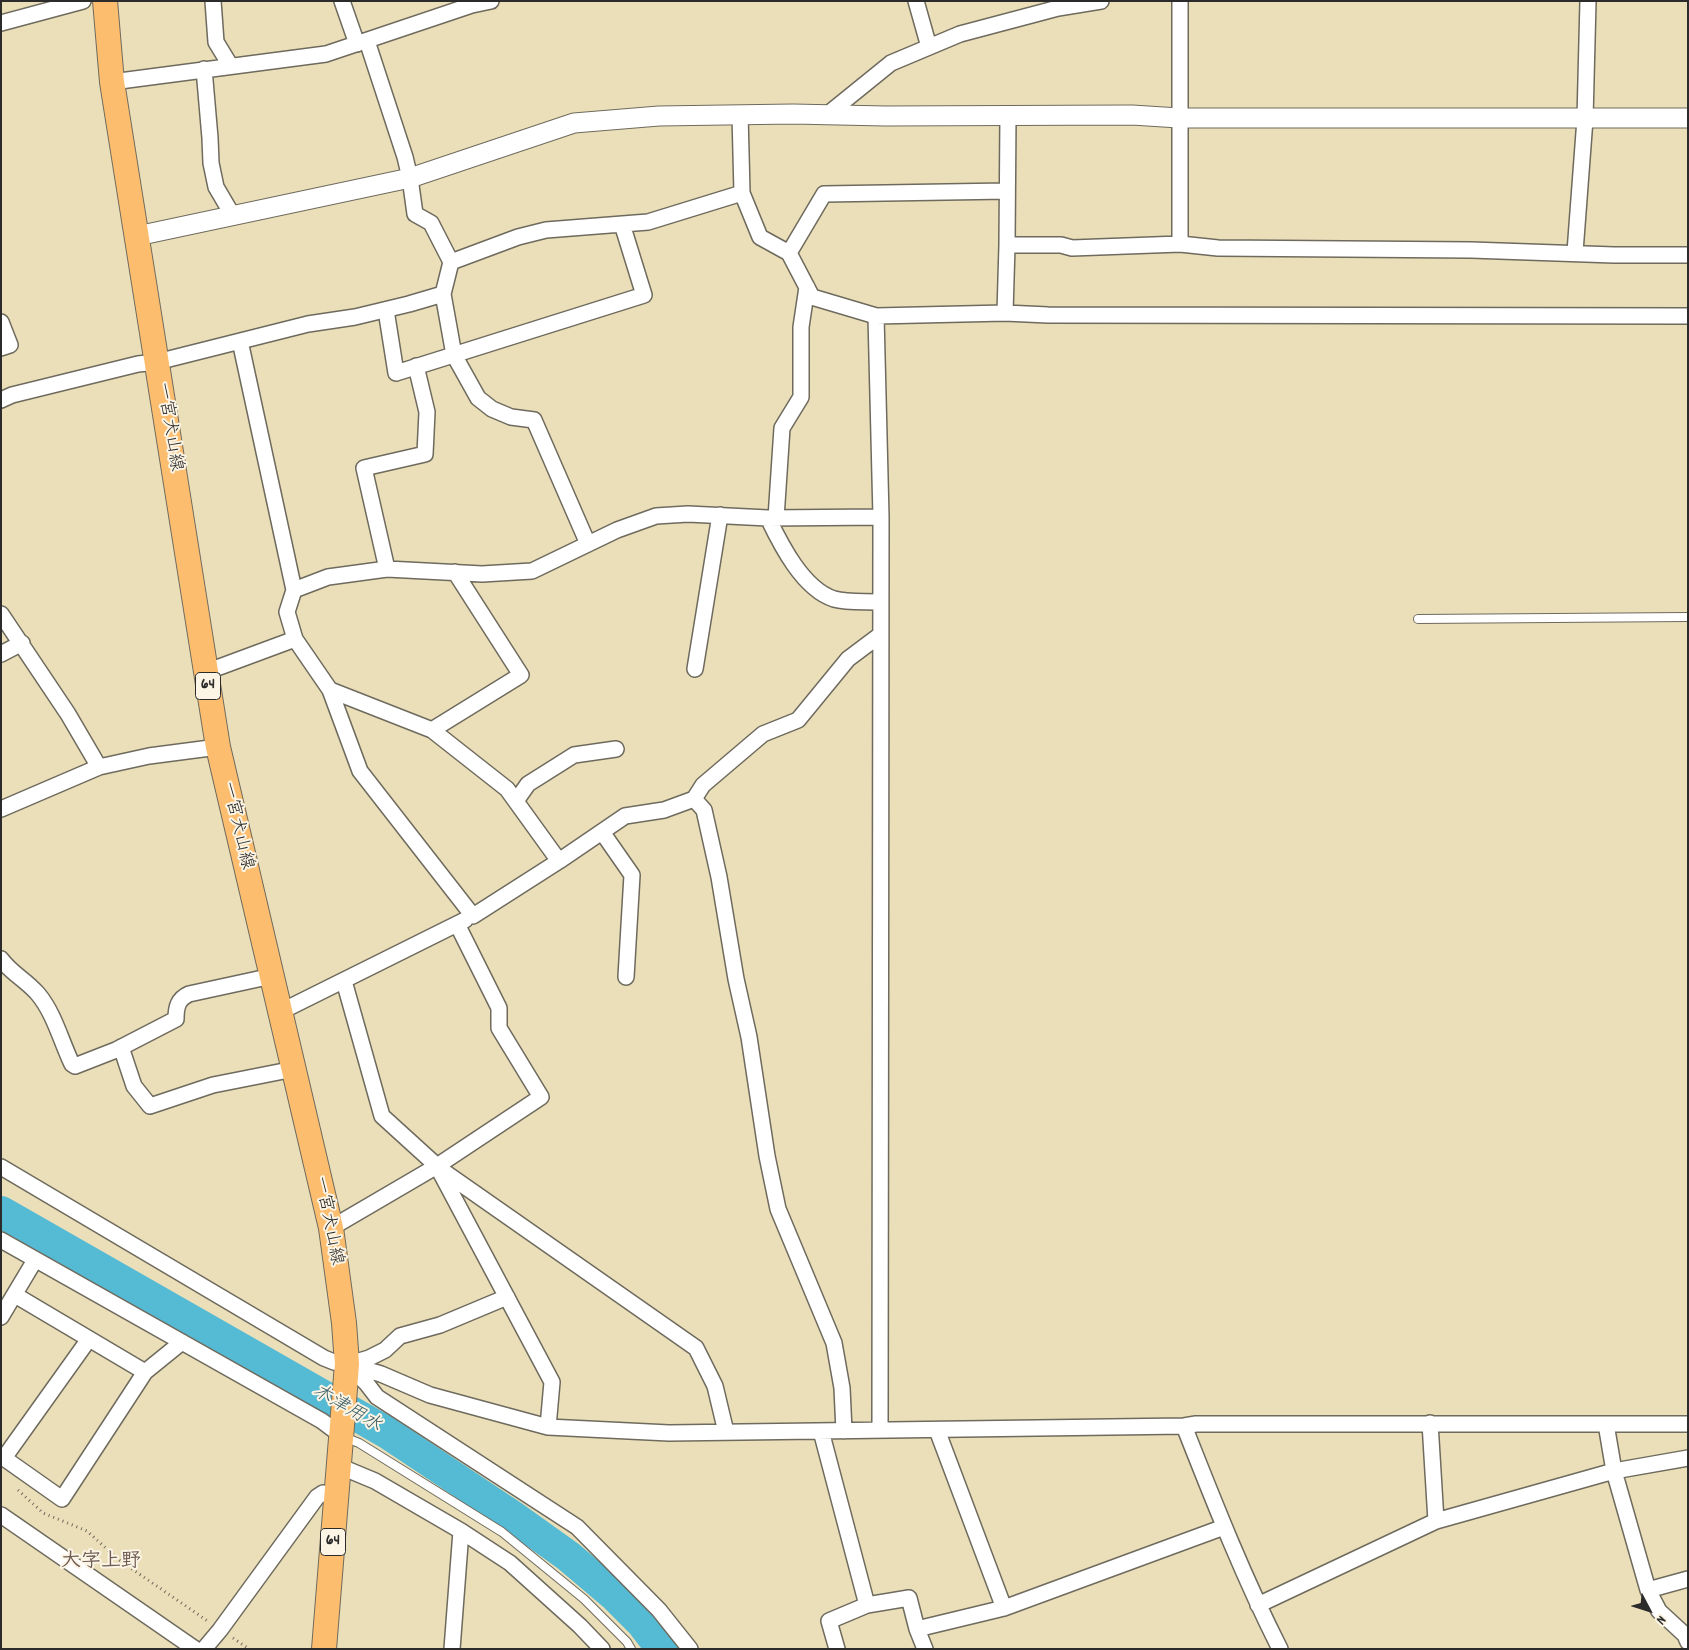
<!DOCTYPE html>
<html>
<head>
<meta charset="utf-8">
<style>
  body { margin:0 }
  #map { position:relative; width:1689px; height:1650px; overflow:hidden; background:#ebdfba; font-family:Dekko,sans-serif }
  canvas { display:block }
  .frame { position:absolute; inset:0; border:2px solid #2b2b2b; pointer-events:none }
  .north { position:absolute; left:1624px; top:1585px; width:50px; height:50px; -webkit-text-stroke:4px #fcf5e5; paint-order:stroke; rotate:130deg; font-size:14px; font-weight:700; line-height:20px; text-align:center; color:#2b2b2b }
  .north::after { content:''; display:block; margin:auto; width:18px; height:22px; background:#2b2b2b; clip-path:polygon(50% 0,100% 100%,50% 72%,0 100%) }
</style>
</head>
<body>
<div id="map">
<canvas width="1689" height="1650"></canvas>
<div class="frame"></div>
<div class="north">N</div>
</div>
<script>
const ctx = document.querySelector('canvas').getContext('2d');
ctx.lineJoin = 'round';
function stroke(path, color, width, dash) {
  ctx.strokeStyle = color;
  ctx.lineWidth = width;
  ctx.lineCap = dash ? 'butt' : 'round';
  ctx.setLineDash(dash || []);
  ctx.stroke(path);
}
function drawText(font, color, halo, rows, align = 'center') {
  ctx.font = font + ' Dekko,"Klee One",sans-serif';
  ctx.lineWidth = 4;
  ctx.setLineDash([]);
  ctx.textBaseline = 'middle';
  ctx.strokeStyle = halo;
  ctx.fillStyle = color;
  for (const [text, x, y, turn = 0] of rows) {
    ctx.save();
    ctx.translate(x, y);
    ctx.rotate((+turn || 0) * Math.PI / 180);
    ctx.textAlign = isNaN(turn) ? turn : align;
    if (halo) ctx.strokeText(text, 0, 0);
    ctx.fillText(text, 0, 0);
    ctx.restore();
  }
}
const river = new Path2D(`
  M1,1212l385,220 126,84 56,40 46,39 28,28 20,26`);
const path = new Path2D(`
  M18,1490l25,23 44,18 32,29 90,62
  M233,1638l16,11`);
const service = new Path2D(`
  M1418,619l270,-2
  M344,1437l15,6 143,89 82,67 43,43 4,7`);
const minor = new Path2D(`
  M213,1l3,41 14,23
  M342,1l15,43
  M916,1l13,46
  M1,23l82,-22
  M367,41l38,116 5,21 5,36 16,9 20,39
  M204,69l6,69 1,25 5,24 17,29
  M112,82l214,-28 146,-49 19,-4
  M740,114l2,79 18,44 29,16 23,44 64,19 129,-3 43,2 640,1
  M828,114l63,-51 69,-29 98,-26 43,-7
  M1180,244v-243
  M1007,245h54l11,3 108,-4 38,4 253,2 143,5h74
  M1575,252l10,-133 3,-118
  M789,253l35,-59 183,-3
  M443,294l11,61 24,43 14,11 19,8 23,3 54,124
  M386,310l10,63 248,-78 -22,-71
  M1005,313l2,-68 1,-130
  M876,316l5,201 -1,913
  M1,322l9,23 -9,3
  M240,341l54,249
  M1,400l11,-5 126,-31 19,-2 151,-38 47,-7 54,-13 34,-10 8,-32 67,-25 28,-7 102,-8 94,-29
  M768,518c13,27 35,71 66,81 14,4 32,2 46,3
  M776,518l6,-90 19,-31v-70l6,-40
  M387,569l-23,-101 61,-14 2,-42 -11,-46
  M1,614l67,100 31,53
  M295,639l35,51 102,40 75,59 52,72 -86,55 -113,-145 -30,-81
  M1,654l21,-11
  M695,669l25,-154
  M206,672l89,-33 -8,-27 7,-22 34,-13 59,-8 95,5 50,-3 85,-41 39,-14 32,-2 80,4 113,-1
  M432,730l89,-55 -66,-103
  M694,799l10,11 15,67 17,102 13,58 18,119 11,53 56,134 8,45 2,43
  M516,801l12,-17 46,-29 42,-6
  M1,809l98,-42 50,-11 69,-9
  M602,832l30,43 -6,102
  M559,861l66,-45 39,-6 30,-11 9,-14 60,-51 35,-14 50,-61 32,-24
  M1,959c10,14 25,21 37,35 16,19 23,47 34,70l3,2 41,-16 60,-31c0,-12 2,-20 13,-25l83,-18
  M344,981l38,135 55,50 115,216 -4,45
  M280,1012l185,-92
  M121,1047l13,39 16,20 63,-21 81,-16
  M1,1167l323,191 10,4 13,2 34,10 49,21 118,32 121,6 515,-7 12,-2h492
  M440,1169l256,179 19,38 11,46
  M331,1228l106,-62 104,-69 -42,-69v-20l-42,-84
  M1,1240l321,181 20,15
  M15,1295l130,77 37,-30
  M1,1317l34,-57
  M349,1364l20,-6 16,-8 15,-14 40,-11 67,-28
  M348,1365l19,19 10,13 200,130 82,83 31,39
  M1430,1423l6,98
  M1606,1424l8,47 34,119 11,21 26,24 3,7
  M1184,1426c30,76 59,150 96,223
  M937,1430l67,178
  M821,1431l46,174
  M1,1456l61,43 83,-127
  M4,1458l85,-119
  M339,1466l36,15 86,50 49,32 70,63 22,23
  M1,1515l194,134
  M1648,1590l40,-11
  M1258,1605l178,-84 178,-50 74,-13
  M917,1629l87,-21 220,-81
  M204,1649l16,-19 97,-133 6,-4 14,1
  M452,1649l9,-118
  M837,1649l-8,-28 38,-16 42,-7 8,31 8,20`);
const tertiary = new Path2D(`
  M137,236l273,-58 164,-55 85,-7 134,-2 92,2 247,-1 47,3h509`);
const primary = new Path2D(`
  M105,1l7,81 106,665 113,481 13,95 3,41 -23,285`);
const shields = [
  [208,686,25],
  [333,1542,25]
];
const shieldNames = [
  ["64",208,686],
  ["64",333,1542]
];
const streetNames = [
  ["一宮犬山線",168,427,81],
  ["一宮犬山線",236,826,77],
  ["一宮犬山線",327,1221,79]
];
const waterNames = [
  ["木津用水",346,1410,30]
];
const quarterNames = [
  ["大字上野",101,1563]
];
stroke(river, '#55bad3', 32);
stroke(service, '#6e6a5d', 10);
stroke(minor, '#6e6a5d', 18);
stroke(tertiary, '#6e6a5d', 21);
stroke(primary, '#6e6a5d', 26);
stroke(path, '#6e6a5d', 3, [1, 4]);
stroke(service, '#fff', 8);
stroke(minor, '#fff', 15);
stroke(tertiary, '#fff', 19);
stroke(primary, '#fcbd6e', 24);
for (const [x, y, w] of shields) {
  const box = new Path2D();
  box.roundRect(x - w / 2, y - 13.5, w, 27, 4);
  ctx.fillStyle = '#fcf5e5';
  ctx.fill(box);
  stroke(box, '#2b2b2b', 1);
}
drawText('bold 16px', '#2b2b2b', null, shieldNames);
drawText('18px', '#2b2b2b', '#fcf5e5', streetNames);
drawText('italic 19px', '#3a5d66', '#fcf5e5', waterNames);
drawText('bold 20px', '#6e5b54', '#fcf5e5', quarterNames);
</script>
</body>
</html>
